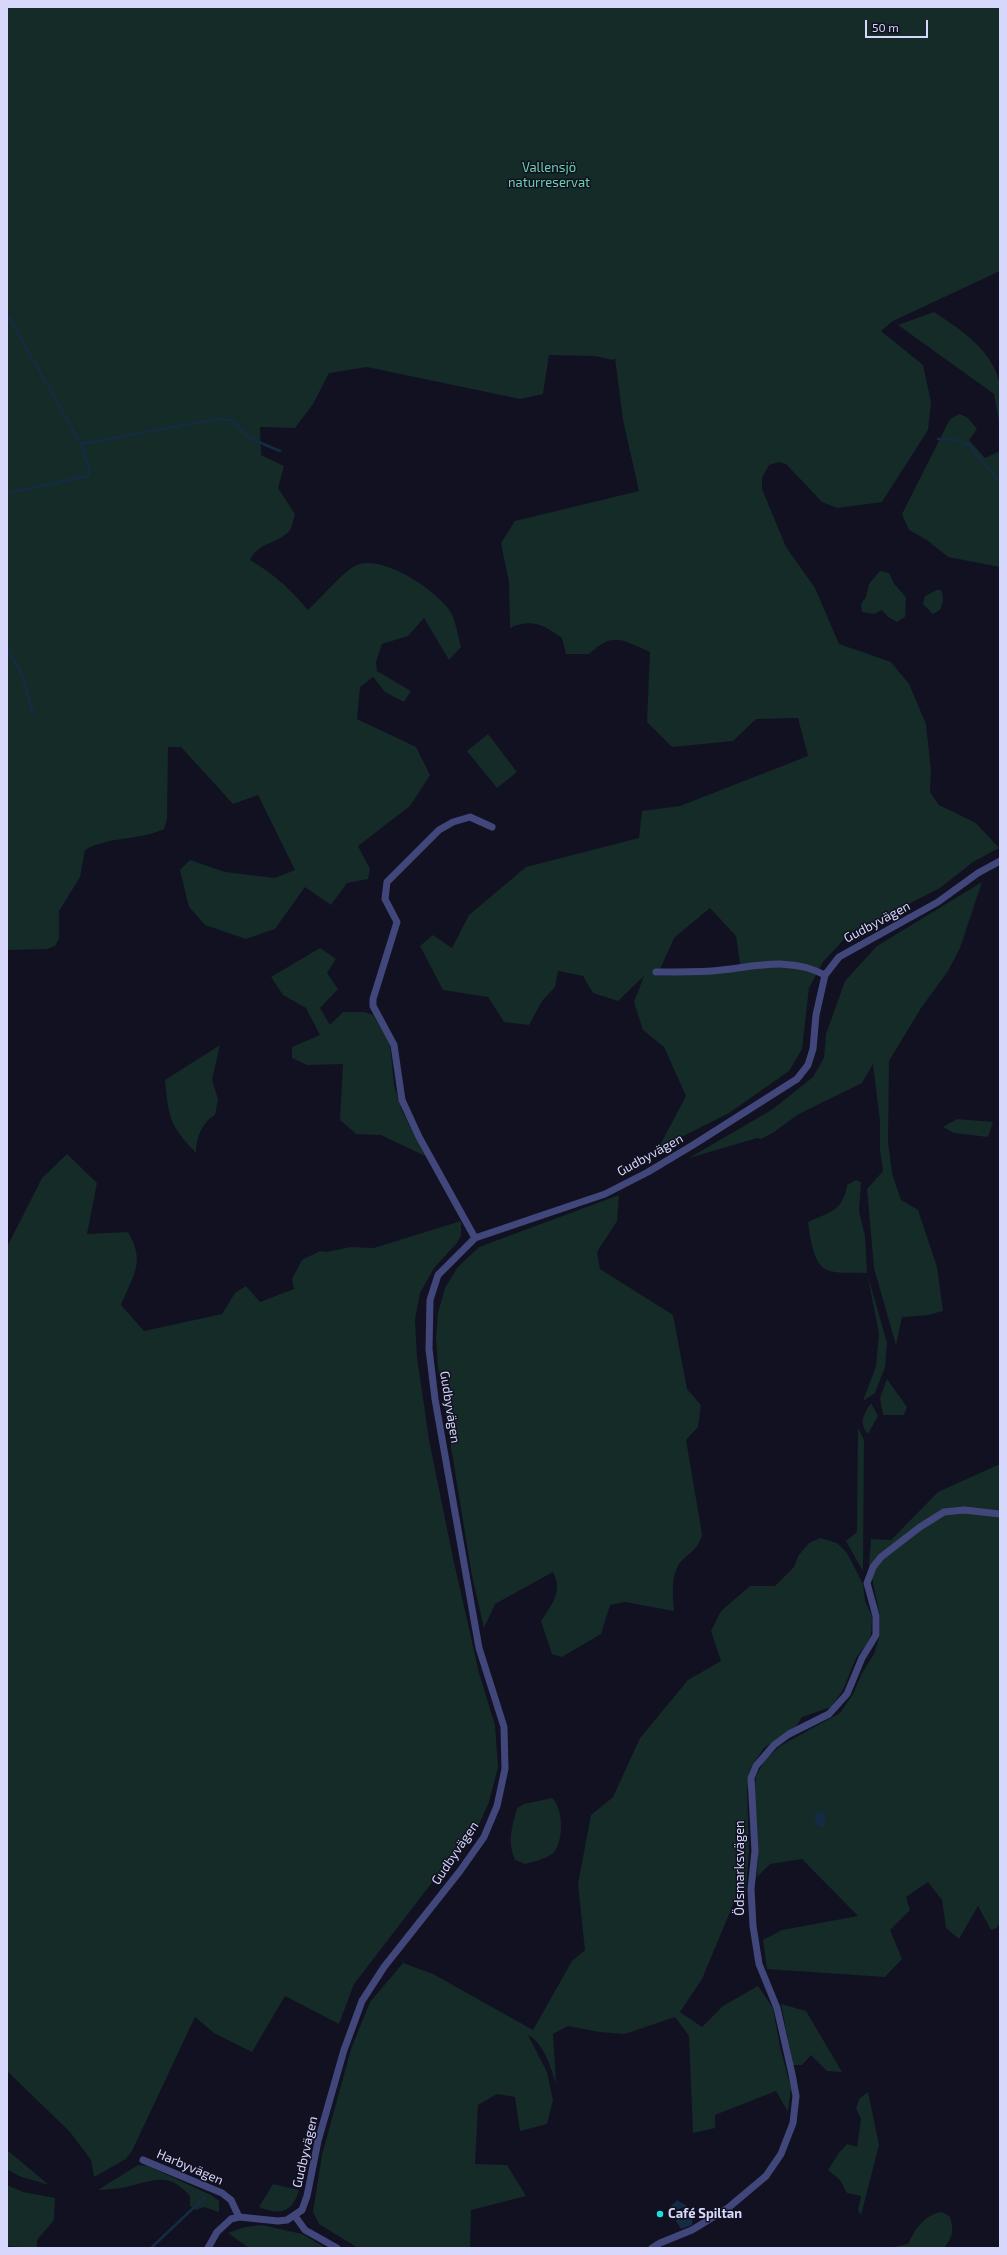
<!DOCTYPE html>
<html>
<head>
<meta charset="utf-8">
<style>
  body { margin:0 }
  #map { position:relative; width:1007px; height:2255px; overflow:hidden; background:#112; font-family:"Exo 2",sans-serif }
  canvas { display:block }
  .frame { position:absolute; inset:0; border:8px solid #d6d7fa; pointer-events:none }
  .scale { position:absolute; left:865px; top:20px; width:63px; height:18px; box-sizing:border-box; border:2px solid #d6d7fa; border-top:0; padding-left:5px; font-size:12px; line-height:14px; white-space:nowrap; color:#d6d7fa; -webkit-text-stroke:3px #112; paint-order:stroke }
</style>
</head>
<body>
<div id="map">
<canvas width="1007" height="2255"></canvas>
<div class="frame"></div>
<div class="scale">50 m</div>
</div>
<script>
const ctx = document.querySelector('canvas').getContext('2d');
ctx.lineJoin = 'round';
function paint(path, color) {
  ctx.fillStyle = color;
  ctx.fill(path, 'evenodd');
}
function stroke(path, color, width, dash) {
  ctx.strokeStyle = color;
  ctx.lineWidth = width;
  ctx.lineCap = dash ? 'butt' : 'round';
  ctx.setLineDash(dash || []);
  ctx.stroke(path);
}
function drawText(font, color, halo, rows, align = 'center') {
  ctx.font = font + ' "Exo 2",sans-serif';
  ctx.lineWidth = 3;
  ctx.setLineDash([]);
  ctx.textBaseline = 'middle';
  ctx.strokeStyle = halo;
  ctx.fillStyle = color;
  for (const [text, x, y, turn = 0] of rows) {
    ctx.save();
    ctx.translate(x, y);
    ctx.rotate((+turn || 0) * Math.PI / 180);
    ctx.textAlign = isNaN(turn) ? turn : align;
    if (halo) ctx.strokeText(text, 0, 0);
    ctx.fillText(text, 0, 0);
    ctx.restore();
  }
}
const green = new Path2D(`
  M7,7h993v264l-107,50 -12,10 42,34 8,37 -3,28 -46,72 -45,6 -15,-6 -36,-38 -7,-2 -10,3 -7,13v11l24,58 29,41 24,56 52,18 18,22 17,40 5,46 -1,22 9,13 37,18 23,25 -26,14 -33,26 -91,46 -26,28 -14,26 -7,61 -13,22 -60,42 -71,36 28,-53 -22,-49 -21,-17 -9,-28 10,-26 -26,25 -25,-8 -10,-17 -25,-5 -3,16 -13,14 -13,24 -25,-3 -16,-25 -45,-7 -23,-44 13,-11 19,13 17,-33 57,-48 113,-29 3,-27 38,-5 128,-50 -10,-38 -42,1 -23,22 -61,6 -25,-25 3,-70c-28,-12 -36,-21 -61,2h-23l-4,-16c-18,-13 -31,-20 -52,-10l-1,-46 -8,-39 14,-22 124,-30 -16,-71 -8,-62 -2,2 -18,-4 -46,-1 -6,39 -23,5 -153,-32 -38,6 -16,31 -18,24 -35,-1 1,28 23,11 -6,22 17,26c-2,5 -2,12 -5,16 -11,14 -31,11 -40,30 25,15 39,28 58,50 11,-10 35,-38 47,-44 25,-14 81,24 95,45 6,10 8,25 11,36l-12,13 -25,-42 -16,18 -26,8 -6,18 1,9 34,20 -7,11 -19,-10 -12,-15 -13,10 -3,32 59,28 14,28 -20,31 -52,40 12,23 -2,10 -21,4 -16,22 -26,-18 -30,42 -29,10 -41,-14 -16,-18 -9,-37 10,-10 35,12 50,6 20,-8 -37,-75 -25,9 -52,-57h-13l-1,72 -3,10c-26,12 -55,7 -79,21l-5,27 -21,34v28l-4,7 -8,3 -40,1zM710,908l26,28 5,35 -84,5 17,-38z
  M934,312c27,18 59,38 66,73 2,13 0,29 0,42l-6,-33 -96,-69z
  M959,414l8,3 10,12 -8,11 16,18 15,-7v116l-52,-10 -21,-17 -18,-10 -7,-16 48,-95z
  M880,571c14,2 9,5 15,14 4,4 8,8 11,13l-1,19 -8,5 -9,-5 -6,-7 -8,4 -12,-2 -1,-8 5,-7 3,-13z
  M937,590h4c3,8 2,13 -1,20l-7,4 -10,-10 2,-8z
  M488,734l29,38 -20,16 -30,-37z
  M982,882l-22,66 -12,23 -27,37 -32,53 -1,81 4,31 9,27 17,10 19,57 6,44 -15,4 -26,2 -6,28 -22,-77 -7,-79 16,-18 -3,-21v-29l-7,-57 -11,19 -65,32 -23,17 -13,7 -4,-1 -68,20 84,-49 40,-32 11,-19 2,-24 19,-53 32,-35z
  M320,948l16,11 -9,14 11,16 -18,19 10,17 13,-13h21l9,3 17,29 4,41 8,26 23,45 -44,-21 -25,-1 -16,-14 3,-56 -36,1 -15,-7v-11l28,-12 -14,-27 -23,-13 -12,-18z
  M220,1045l-8,35 6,19 -3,16c-13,7 -19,23 -19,38 -27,-29 -27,-34 -31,-73z
  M957,1119l36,3 -5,15 -34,-4 -11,-6z
  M67,1154l30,29 -10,51 41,-2c18,31 5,43 -7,73l23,26 78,-17 13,-21 11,-7 14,16 34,-13 -2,-10 10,-19 18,-9 7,1 24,-5 23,1 87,-27v14l-4,8 -23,25 -14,25 -5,27 2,37 12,83 24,118 26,115 16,52 3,42 -9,35 -13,29 -42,49 -80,104 -15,40 -54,-28 -33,56 -38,-19 -19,-16 -63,134 -6,8 -32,18 -3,-17 -21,-28 -63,-61v-824l35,-69z
  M856,1180l5,2 -2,29 6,25 2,37 20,70 -2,24 -10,26 -12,8 13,-35 3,-33 -12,-60c-12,-1 -25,1 -37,-2 -17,-3 -20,-35 -22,-49 21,-10 35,-10 39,-37z
  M619,1195l-2,26 -20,31 3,17 73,46 14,74 14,16 -3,22 -12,13 16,94c-4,20 -19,20 -25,34 -6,13 -4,29 -3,43l-49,-9 -15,3 -9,29 -39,23 -10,-3 -11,-33c11,-16 22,-30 12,-49l-58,32 -11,24 -12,-52 -34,-209 -2,-29 2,-25 7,-25 12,-20 22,-21z
  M887,1379l20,28 -3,8h-21l-3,-17z
  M871,1403l7,13 -10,18c-10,-12 -4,-20 3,-31z
  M858,1428l6,12 -1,131 -17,-30 11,-9z
  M1000,1464v457l-3,7 -6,2 -13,-24 -19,33 -13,-11 -4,-28 -14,-18 -22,15 4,13 -20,20 12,29 -17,18 -118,-8 -4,-29 19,-10 76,-14 -56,-57 -32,5 -13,13 1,-31 -4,-54 2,-16 9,-16 15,-14 60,-33 13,-19 9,-21 12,-19 6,-19v-19l-11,-52 2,-25 20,1 47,-48z
  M820,1538l17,5 10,10 16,31 2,17 7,15 -1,19 -5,10 -10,13 -13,32 -12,17 -29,10 -5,8 -33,23 -14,21 -3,22 2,59 -4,51 -10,-1 -33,79 -22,33 22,15 21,-21 35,-20 15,22 7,39 11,41 -3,24 -12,-21 -61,24v13l-22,5 -4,-97 -14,-19 -50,17 -26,-2 -31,-6 -15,8 3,50c-5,-16 -12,-41 -28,-49l19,37 6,28 -6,24 -27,7 -5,-34 -18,-3 -19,11 -3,59 32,1 19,31 -55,14 -1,38h-112l-39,-24 -6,-12 9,-57 29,-106 19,-47 33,-39 30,11 100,56 39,-69 13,-11 -7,-66 13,-69 22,-18 27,-59 48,-58 33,-19 -10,-30 10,-20 29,-25h25l19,-19 4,-11 11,-13z
  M552,1798c12,10 12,46 0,56 -7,5 -19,8 -27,10l-10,-4c-8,-19 -3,-32 2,-52l7,-4z
  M781,2004l25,7 36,61 -15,-1 -16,-16 -9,10h-9z
  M868,2092l11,53 -18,70 -3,-5 3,-14 -14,-3 -7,-13 -12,-10 10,-16 9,-10 10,3 4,-28 -5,-11 4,-10z
  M7,2150l42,35 -30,-9 -12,-7z
  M138,2165l10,1 63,29 8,6v11l-15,-5 -8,3 -6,-4v-10c-21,-24 -34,-16 -60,-10 -10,3 -21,3 -32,4z
  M273,2184l26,6c-7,24 -19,25 -40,17z
  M7,2185l16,7 32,6 -1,22 -17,20v8l-30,-2z
  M942,2212l8,5c4,14 3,20 -6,31l-50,-1 14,-3c7,-15 17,-30 34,-32z
  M262,2225l40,9 24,14h-77l-21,-15 17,-6z`);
const water = new Path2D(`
  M816,1812l10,1 -2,14 -6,-1 -4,-9z
  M677,2200l10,6 -14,5 -3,-4z
  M693,2214l-1,11 -11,4 -5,-8 2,-4z`);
const stream = new Path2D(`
  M7,314l74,130 136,-25 15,1 17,18 31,13
  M938,439l18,1 15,6 4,7 25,29
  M7,493l81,-17 2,-5 -9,-27
  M7,649l14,23 12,41
  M151,2248l54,-51`);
const minor = new Path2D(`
  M656,972c19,0 38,0 56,-1 39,-3 76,-16 113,4
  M475,1238l-56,-101 -17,-37 -8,-55 -21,-39v-7l24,-77 -12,-23 2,-17 52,-52 14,-8 17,-5 22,10
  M143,2160l79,33 9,7 8,17
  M295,2216l10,14 32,18
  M208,2248l9,-16 14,-13 8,-2 39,4 9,-1 15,-10 5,-14 11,-55 26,-91 18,-49 22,-34 76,-96 24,-34 13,-31 8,-37 -1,-42 -25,-79 -44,-249 -6,-50 1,-49 8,-25 37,-37 130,-44 43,-22 45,-27 104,-66 11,-14 5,-16 3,-34 9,-40 14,-18 99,-55 40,-29 22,-12
  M652,2248l8,-5 32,-13 36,-22 38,-32 15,-22 12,-31 3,-27 -4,-22 -15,-66 -18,-44 -6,-38 -2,-37 4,-38 -4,-73 5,-12 18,-21 15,-11 40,-20 18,-20 15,-36 14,-23v-19l-9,-33 6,-16 8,-10 39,-30 24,-15 20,-2 36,4`);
const markers = [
  [660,2214,4,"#1be1db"]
];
const parkNames = [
  ["Vallensjö",549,168],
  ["naturreservat",549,183]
];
const streetNames = [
  ["Gudbyvägen",877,922,-28],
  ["Gudbyvägen",650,1155,-29],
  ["Gudbyvägen",450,1407,81],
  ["Gudbyvägen",455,1853,-56],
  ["Ödsmarksvägen",740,1868,-90],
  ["Gudbyvägen",305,2152,-77],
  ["Harbyvägen",190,2167,23]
];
const poiNames = [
  ["Café Spiltan",668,2214]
];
paint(green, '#142b27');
paint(water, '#142c43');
stroke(stream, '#142c43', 2.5);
stroke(minor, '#41477b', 7);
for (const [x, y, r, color] of markers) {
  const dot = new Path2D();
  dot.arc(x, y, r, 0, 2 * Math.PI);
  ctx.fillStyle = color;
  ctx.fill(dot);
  stroke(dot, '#112', 1.5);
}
drawText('13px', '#6bd1aa', '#112', parkNames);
drawText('13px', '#d6d7fa', '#112', streetNames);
drawText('bold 13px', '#d6d7fa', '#112', poiNames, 'left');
</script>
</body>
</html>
